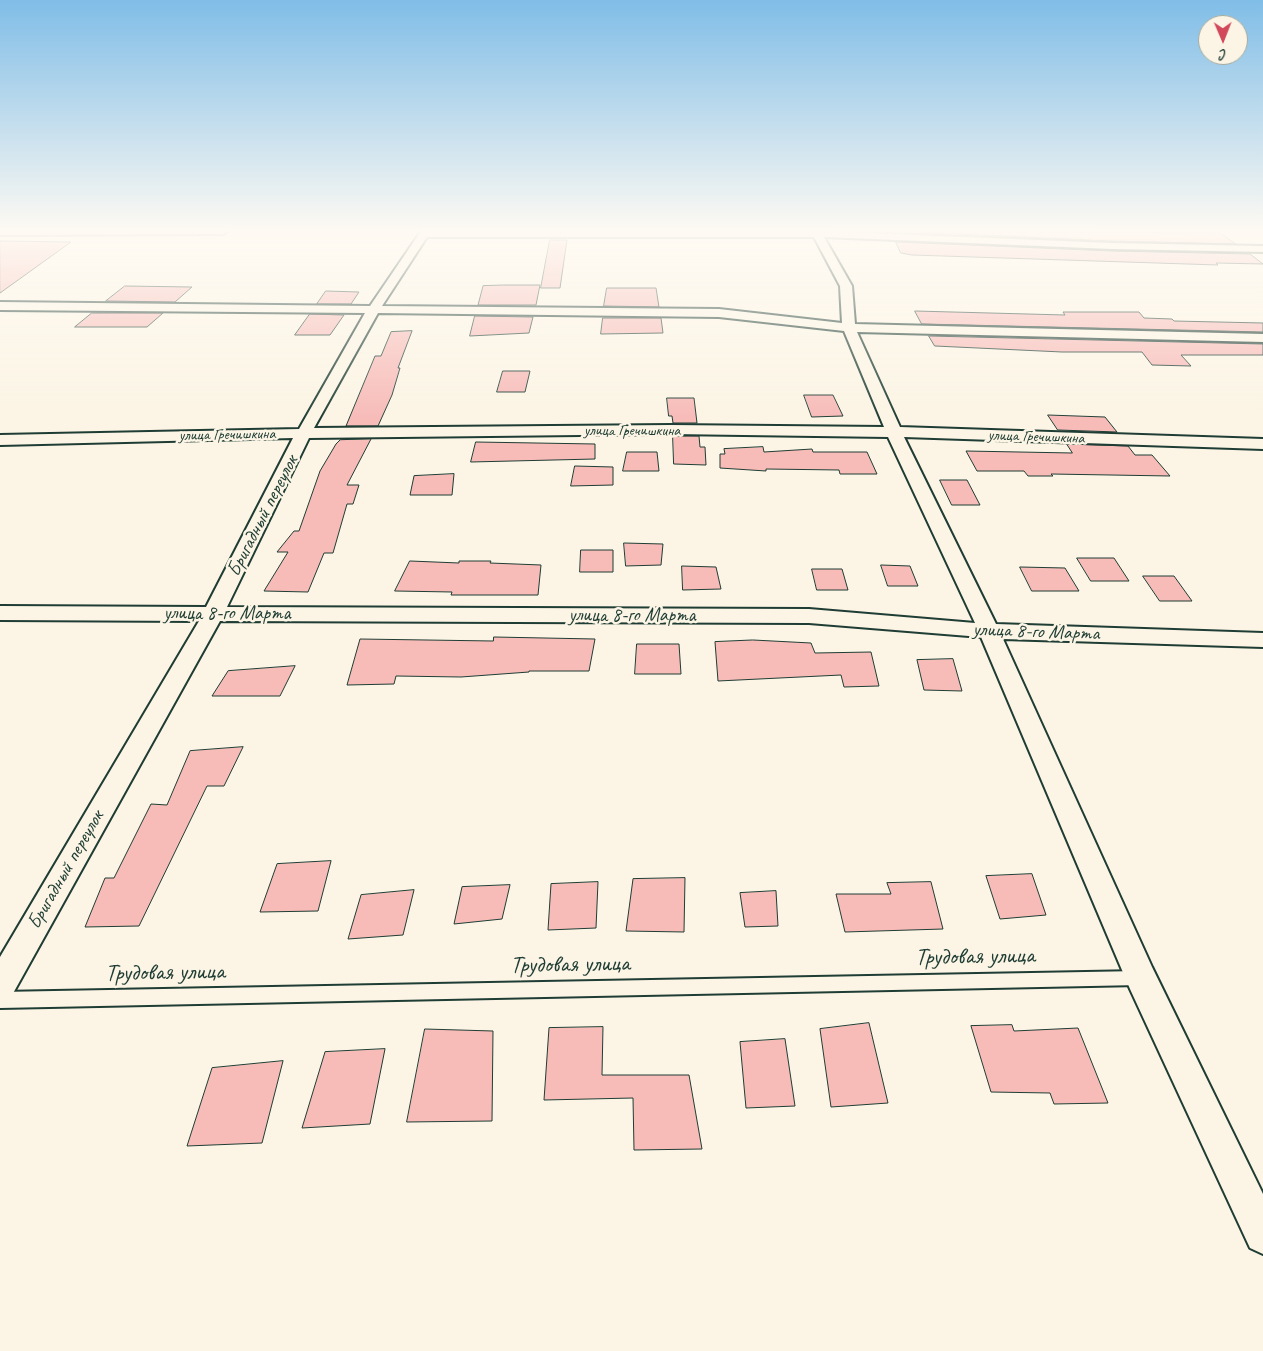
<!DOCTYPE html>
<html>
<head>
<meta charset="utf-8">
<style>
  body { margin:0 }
  #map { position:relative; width:1263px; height:1351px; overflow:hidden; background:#fcf5e5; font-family:Caveat,sans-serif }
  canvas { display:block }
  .north { position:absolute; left:1198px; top:15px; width:50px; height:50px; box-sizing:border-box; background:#fcf5e5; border:1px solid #a4ab9e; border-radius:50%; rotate:179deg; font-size:14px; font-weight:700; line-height:20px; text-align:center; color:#1f3d34 }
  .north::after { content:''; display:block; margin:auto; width:18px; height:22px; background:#d1495b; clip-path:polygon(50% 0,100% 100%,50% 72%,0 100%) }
</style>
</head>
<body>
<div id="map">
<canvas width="1263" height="1351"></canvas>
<div class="north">С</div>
</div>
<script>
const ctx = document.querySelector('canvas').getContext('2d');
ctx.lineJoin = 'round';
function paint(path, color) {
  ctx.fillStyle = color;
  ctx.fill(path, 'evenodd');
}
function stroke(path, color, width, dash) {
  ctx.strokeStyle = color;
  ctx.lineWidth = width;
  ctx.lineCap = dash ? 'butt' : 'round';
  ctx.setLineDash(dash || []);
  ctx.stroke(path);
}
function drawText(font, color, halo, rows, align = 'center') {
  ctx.font = font + ' Caveat,sans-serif';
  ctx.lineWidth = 5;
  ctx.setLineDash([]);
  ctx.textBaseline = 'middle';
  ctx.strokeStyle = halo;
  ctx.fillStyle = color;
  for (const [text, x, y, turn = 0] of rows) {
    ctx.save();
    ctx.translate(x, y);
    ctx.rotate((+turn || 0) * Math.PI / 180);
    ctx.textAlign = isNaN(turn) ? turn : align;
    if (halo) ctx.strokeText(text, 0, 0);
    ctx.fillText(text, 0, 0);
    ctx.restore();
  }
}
const building = new Path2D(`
  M892,231l328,2 16,11 -124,-3z
  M550,240h17l-7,48h-19z
  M0,241l71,1 -71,51z
  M896,242l216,9 138,3 13,10 -47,-1 2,2 -306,-10 -11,-2z
  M504,285h36l-4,20h-58l5,-19z
  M125,286l67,1 -17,15 -69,-1z
  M607,288h49l3,19 -55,-1z
  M326,291l33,1 -8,12h-34z
  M915,311l150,4 -2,-3h76l5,6 28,1 2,2 89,2v9l-341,-8z
  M92,313h71l-16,14h-72z
  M310,314l34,1 -14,20h-35z
  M475,316l58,1 -4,16 -59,3z
  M603,318h58l2,15 -62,1z
  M412,331l-14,37h2l-8,27 -14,31h-32l29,-70h6l10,-24z
  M929,336l334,8v11h-82l10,11 -39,-1 -10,-13h-80l-127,-6z
  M503,371h27l-5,21h-28z
  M804,395h29l10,21 -31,1z
  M667,398h27l3,25h-24l-1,-7h-3z
  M1048,415l57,2 12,15 -59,-2z
  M673,436h26l1,11h5l1,18 -32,-1z
  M371,439l-24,46h12l-6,19h-6l-14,49h-9l-16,39 -44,-1 24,-39h-11l17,-21h5l21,-60 16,-27 4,-4z
  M476,442l119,2v15l-124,3z
  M1067,444l61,2 7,9h17l18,21 -119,-2 2,2h-25l-4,-5h-47l-11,-20 106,2z
  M763,447l1,5 48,-3 1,3h54l10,22h-37l-1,-4 -73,-1v2l-46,-3v-14h5l-1,-5z
  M627,452h30l2,19h-36z
  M575,466l38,1v18l-42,1z
  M454,474l-2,21h-42l4,-19z
  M940,480h27l13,25h-28z
  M624,543l39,1 -2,21 -35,1z
  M581,550h32v22h-33z
  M1077,558h37l15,23h-38z
  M410,561l49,2v-2h32l-1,2 51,2 -3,30h-87l1,-3 -57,-1z
  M881,565l29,1 8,20h-30z
  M682,566l34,1 5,22 -38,1z
  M1020,567l45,1 14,23h-47z
  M812,569h30l6,21h-31z
  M1143,576h31l18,25h-32z
  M494,637l101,2 -6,32h-60v1l-68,5 -65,-1 -2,8 -47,1 13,-46 133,2z
  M753,640l58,3 4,10 56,-1 8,34 -35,1 -3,-12 -123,6 -3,-39z
  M637,644h42l2,30h-46z
  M953,659l9,32 -38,-1 -7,-30z
  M295,666l-15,30h-68l16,-25z
  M243,747l-19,39h-17l-68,140 -54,1 20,-49h9l37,-74 16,1 23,-54z
  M331,861l-13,50 -58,1 17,-48z
  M1032,874l14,41 -46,4 -14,-43z
  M685,878l-1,54 -58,-1 7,-52z
  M598,882l-2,46 -48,2 3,-46z
  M931,882l12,47 -98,3 -9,-38h55l-4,-11z
  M510,885l-8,34 -48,5 8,-37z
  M414,890l-11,45 -55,4 13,-44z
  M776,891l2,35 -33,1 -5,-34z
  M869,1023l19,80 -57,4 -11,-78z
  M1012,1025l2,6 64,-3 30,75 -54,1 -4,-11 -59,-1 -20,-66z
  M603,1027l-1,48h87l13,74 -68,1 -1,-52 -89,2 5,-72z
  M425,1029l68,2 -1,90 -85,1z
  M785,1039l10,67 -49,2 -6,-66z
  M385,1049l-15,75 -68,4 23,-76z
  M283,1061l-21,82 -75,3 25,-78z`);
const service = new Path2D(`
  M1140,971l5,2 3,5 -3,5 -5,2 -1140,23v-16z`);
const minor = new Path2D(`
  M0,231h228l-5,3 -223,1z
  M421,231h399l292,12 151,3v6l-151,-3 -288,-12 28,49 3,38 408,10v8l-406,-10 43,95 363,12v10l-359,-12 92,187 267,9v14l-260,-8 149,328 111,227v60l-13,-6 -120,-259 -149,-352 -172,-14 -589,-2 -209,376 -11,4v-44l199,-336 -199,-1v-14l206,1 87,-169 -293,7v-10l299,-6 66,-116 -365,-3v-8l370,4zM427,237h387l26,49 2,37 -123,-14 -337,-3zM378,313l341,4 125,14 40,96 -213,-2 -357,3zM671,434l217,3 87,186 -166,-14 -582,-2 82,-169z`);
const farStreetnames = [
  ["улица Гречишкина",632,431],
  ["улица Гречишкина",227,435,-1],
  ["улица Гречишкина",1036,437,2]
];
const streetNames = [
  ["Бригадный переулок",263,516,-63],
  ["улица 8-го Марта",227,614],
  ["улица 8-го Марта",632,616],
  ["улица 8-го Марта",1036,632,2],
  ["Бригадный переулок",66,870,-60]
];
const nearStreetnames = [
  ["Трудовая улица",975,957,-1],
  ["Трудовая улица",570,965,-1],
  ["Трудовая улица",165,973,-1]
];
paint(building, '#f7bbb8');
stroke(building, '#1f3d34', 1);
stroke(service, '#1f3d34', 4);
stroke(minor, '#1f3d34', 4);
paint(service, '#fcf5e5');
paint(minor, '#fcf5e5');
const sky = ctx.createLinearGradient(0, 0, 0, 420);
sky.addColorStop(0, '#80bde7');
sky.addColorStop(0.55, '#fefaf3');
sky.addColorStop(1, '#fefaf300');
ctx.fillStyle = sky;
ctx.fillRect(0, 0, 1263, 420);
drawText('16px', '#1f3d34', '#fcf5e5', farStreetnames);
drawText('20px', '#1f3d34', '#fcf5e5', streetNames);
drawText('24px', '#1f3d34', '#fcf5e5', nearStreetnames);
</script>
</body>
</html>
